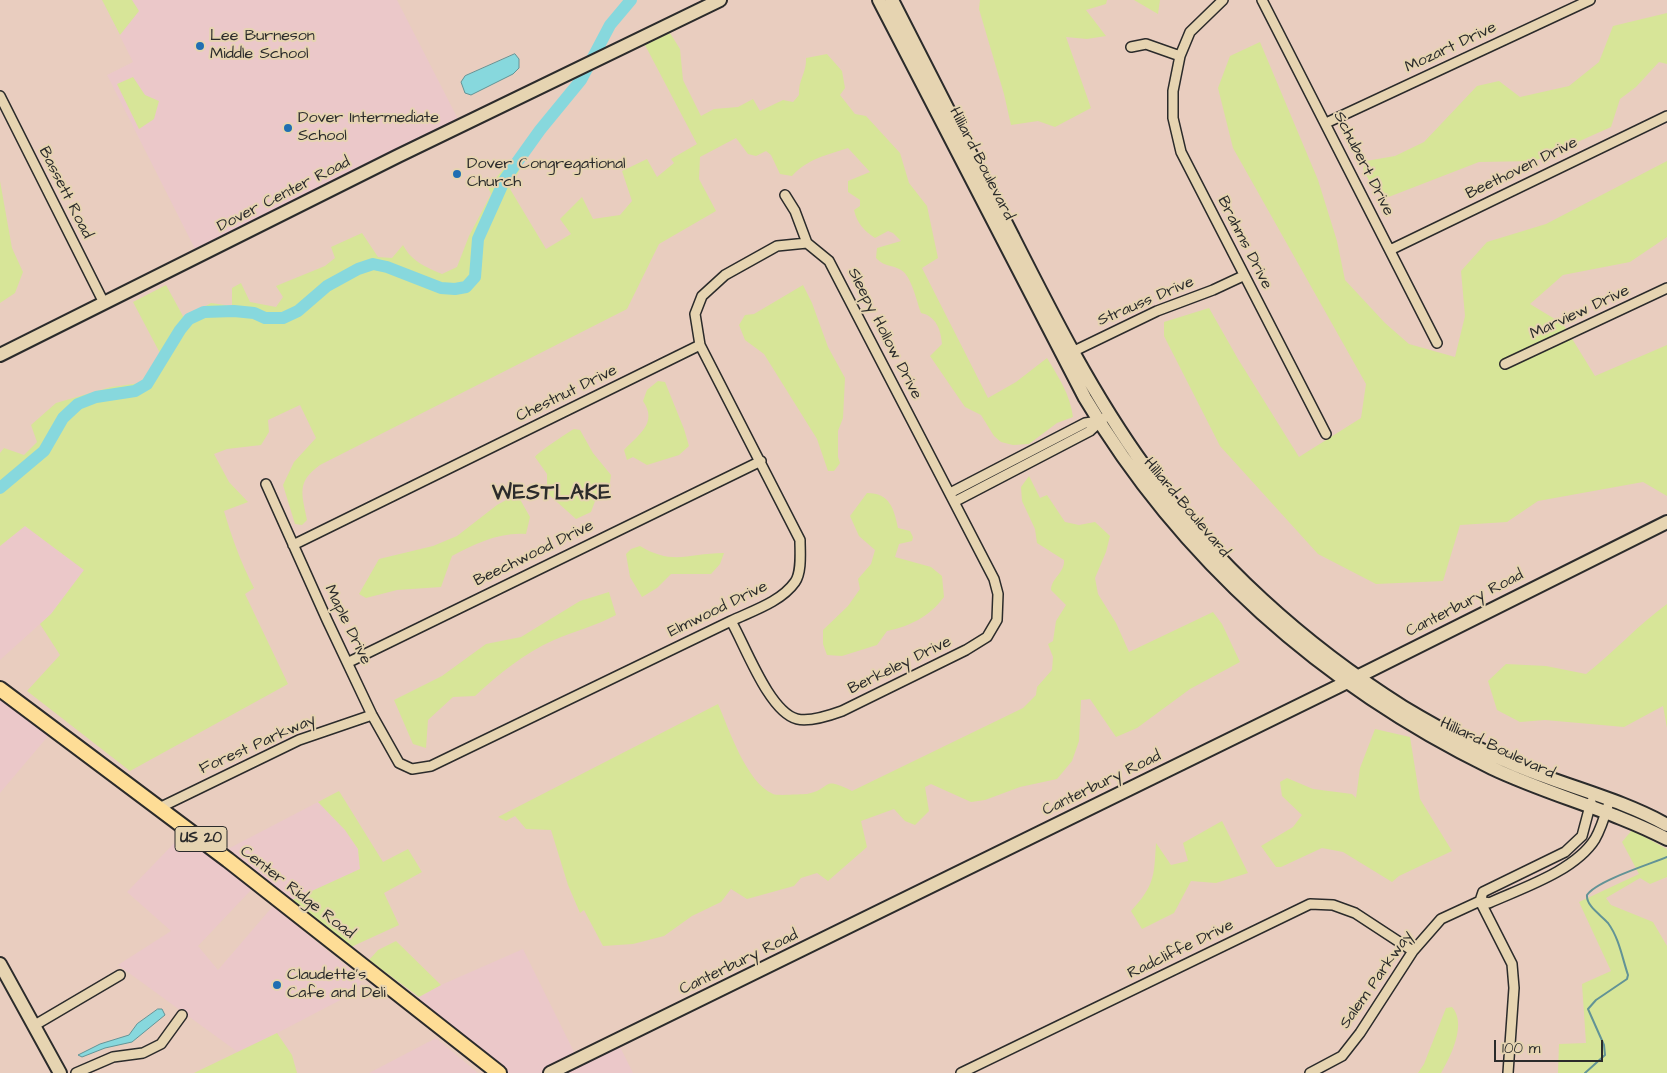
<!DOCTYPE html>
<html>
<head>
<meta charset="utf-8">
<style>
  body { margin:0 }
  #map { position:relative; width:1667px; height:1073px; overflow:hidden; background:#e9cdbf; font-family:"Architects Daughter",sans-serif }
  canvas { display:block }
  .scale { position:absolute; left:1494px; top:1040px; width:109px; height:22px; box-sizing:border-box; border:2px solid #2b2b2b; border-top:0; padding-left:6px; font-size:15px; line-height:18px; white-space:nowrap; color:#2b2b2b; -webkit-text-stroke:4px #e6d4b1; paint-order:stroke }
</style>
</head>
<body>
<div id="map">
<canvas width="1667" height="1073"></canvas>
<div class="scale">100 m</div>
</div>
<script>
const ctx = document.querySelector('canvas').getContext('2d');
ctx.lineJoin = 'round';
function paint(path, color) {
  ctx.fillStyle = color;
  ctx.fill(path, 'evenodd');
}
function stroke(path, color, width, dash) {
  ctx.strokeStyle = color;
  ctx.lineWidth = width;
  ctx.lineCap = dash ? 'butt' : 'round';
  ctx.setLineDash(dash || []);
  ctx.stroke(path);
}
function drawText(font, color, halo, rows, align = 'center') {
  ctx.font = font + ' "Architects Daughter",sans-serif';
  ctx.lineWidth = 4;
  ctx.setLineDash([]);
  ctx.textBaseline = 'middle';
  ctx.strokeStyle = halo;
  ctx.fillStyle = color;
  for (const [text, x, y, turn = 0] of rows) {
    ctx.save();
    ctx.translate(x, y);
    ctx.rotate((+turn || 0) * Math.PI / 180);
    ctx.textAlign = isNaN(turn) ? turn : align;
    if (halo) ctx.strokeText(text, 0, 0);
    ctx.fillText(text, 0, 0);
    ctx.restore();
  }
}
const built = new Path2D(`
  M102,0h295l62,121 -195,94 -68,36 -89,-176 26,-13z
  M25,526l59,44 -33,44 -51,46v-114z
  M0,699l49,36 -49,58z
  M318,802l27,28 13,19 2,20 -71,34 -65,-52z
  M182,835l70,54 -54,57 20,24 55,-64 90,74 -13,15 -111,58 -121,-88 53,-34 -44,-39z
  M523,949l55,111 39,-19 16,32h-134l-91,-71 33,-17z
  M436,1038l42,35h-109z`);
const green = new Path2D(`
  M102,0h30l7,11 -19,24z
  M980,0h127l-1,4 -20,6 20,26 -19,3 -21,-2 25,71 -36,19 -17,-6 -27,4 -7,-31 -25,-85z
  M1134,0h26l-2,14z
  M1667,13v51l-8,-2 -23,25 -16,12 -9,28 -76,34 -56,1 -93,36 -14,-12 -9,-17 3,-8 29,-5 29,-14 53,-56 22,-5 21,16 49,-11 30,-24 14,-36z
  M670,33l10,16 3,31 18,36 13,-7 24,-2 15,-8 7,12 23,-11 10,2 6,-7c-1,-15 8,-23 7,-37l21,-4 15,17 3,17 -5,7 15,19 11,2 34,37 9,30 18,23 11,52 -16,10 66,130 28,-16 31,-24c12,20 23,36 26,59l-16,6 -28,21 -16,1 -12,-3 -7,-6 -13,-21 -16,-8 -35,-51 12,-12c-1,-14 -6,-28 -21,-31 -4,-11 -10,-38 -20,-43 -10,-6 -15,-2 -25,-12l1,-10 24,-7 -8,-8 -5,-2 -13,7c-11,-7 -18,-15 -21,-28l6,-4v-6l-12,-8v-11l22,-9 -22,-24c-21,7 -41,11 -56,28l-12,-2 -9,-19 -5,-4 -10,5 -8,-2 -12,-16 -36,19 -1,22 17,32 -57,33 -32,65 -307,156c-24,17 -18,29 -13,55l-5,5 -7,-1 -12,-39 11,-23 22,-24 -16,-33 -32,15 1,12 -8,13 -34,4 -13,5 15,28 19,20 -24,9c8,27 17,52 30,77l-9,6 43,90 -158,87 -103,-80 33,-36 -20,-31 11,-10 33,-44 -59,-44 -25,20v-93l4,-5 20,7 13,-13 -6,-17 25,-22 55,-16 29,-4 21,-28 -28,-53 33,-17 18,33 27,-15 21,3v-18l9,-5 9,19 26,5 7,-10 -7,-11 49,-20 10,-8 -4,-11 31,-14 16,24 14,1 11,-13c9,17 23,22 39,29l15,-7 12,-31 22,-42 -3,-7 25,-29 7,11 -10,20 36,60 25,-15 -11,-15 22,-22 11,22 27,-4 12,-14 -10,-30 25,-12 10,18 17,-14 -3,-4 26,-15 -52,-99z
  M1260,42l58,138 19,61 8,39 40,43 24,21 46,13 10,-41 -4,-45 26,-29 59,-18 121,-63v76l-37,25 -67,13 -33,29 33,20 32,52 72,-31v151l-24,-14 -105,19 -31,21 -47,3 -17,56 -67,3 -58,-30 -98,-108 -56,-110v-14l45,-14 29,51 61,98 62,-39 5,-34 -133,-236 -15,-60 12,-32z
  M133,77l12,18 14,6 -5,18 -15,10 -22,-45z
  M0,181l12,67 11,24 -8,21 -15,10z
  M803,285l9,18 16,44 17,31 -2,40 -5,13v26l2,6 -6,8h-6l-11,-32 -53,-85 -19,-14 -6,-15 6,-10 9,-1z
  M658,381l7,1 19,47 5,17 -10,9 -32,10 -14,-8 -6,3 -3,-10c15,-16 34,-27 19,-49l4,-11z
  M574,429l6,1 13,23 18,22 -1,8 -12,10 -7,19 -15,7 -29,-26v-19l-12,-17c1,-3 33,-25 39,-28z
  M1029,476l11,22 7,-3 18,27 14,3 16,-3 15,14 -4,16 -11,26 3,16 18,29 13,29 84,-40 9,12 18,38 -50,27 -53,39 -21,9 -26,-38 -9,1 -2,41 -7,20 -15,18 -37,8 -35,13 -14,2 -40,-18 -6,3 4,24 -14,14 -10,-4 -11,-12 -33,12 6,26 -39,34 -11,-8 -16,5 -7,8 -47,13 -16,-10 -10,13 -29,14 -28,20 -31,8 -30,2 -19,-36 -4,3 -12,-28 -17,-55 -25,-1 -11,-13 -9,5 -8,-4 220,-113c11,25 28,78 55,90 4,2 29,0 34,0 26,-5 13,-19 45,-3l171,-83 13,-13 1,-8 15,-17 1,-13 -5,-13 5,-3 3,-20 10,-16 -15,-15c0,-12 14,-17 13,-30l-27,-17 -2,-14 -13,-28 -1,-14z
  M867,493c23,0 27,16 31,35l12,3 3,6 -1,4 -13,3 -4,13 36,10 11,9 2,21c-15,20 -34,29 -57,34l-10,14 -35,11 -15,-1 -4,-11v-14l25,-24 12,-17 -2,-10 13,-15 4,-14 -16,-14 -9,-20z
  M517,494l13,23 -4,17c-27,-2 -51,10 -74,22l-11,31 -44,3 -31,8 -7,-4 20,-35 54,-13 24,-10 40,-31z
  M640,546c33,20 49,7 84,7l-4,11 -9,10h-40l-14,14 -15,9 -12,-20 -4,-23 5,-5z
  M609,592l7,23c-20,11 -41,16 -62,25 -30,13 -55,34 -79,56l-22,1 -25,23 -2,28 -13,-4 -19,-44 48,-24 44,-32 35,-7 59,-36z
  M1667,604v124l-4,-22 -39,21 -79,-7 -25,2 -23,-12 -9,-29 18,-17 40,2 40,8c28,-22 52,-49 81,-70z
  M1375,729l35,8 10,62 32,52 -53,25 -7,6 -49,-30 -21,-4 -41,19h-5l-15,-21 32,-19 9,-12 -20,-19 -2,-14 7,-4 26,11 39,5 4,4 4,-30z
  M339,791l44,71 25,-13 14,23 -38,21 15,32 -48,22 -59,-47 68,-31 -2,-20 -13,-19 -27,-28z
  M1222,821l26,52 -32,10 -25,-2 -17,32 -32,16 -11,-18c24,-26 23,-35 25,-68l15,22 17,-4 -5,-18z
  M1632,830l35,19v28l-17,7 -10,-6 -34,20 5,7 42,17 14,24v127h-109l1,-29 27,-1 -4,-59 29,-13 -32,-69 60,-28 -17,-32z
  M396,941l45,44 -22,12 -50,-37 9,-10z
  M1452,1007c15,17 -1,49 -11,66h-23l6,-9 22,-56z
  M277,1033l15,22 5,18h-103z`);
const water = new Path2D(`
  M515,54l4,5v9l-6,6 -42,21 -6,-2 -4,-11 4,-6z
  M158,1009h4l3,6 -33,27 -27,6 -23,9 -4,-2 22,-11 29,-9 8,-11z`);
const stream = new Path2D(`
  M1585,1073l20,-18 -1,-10 -16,-36 8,-9 31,-21 1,-4c-6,-18 -9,-37 -20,-52 -7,-8 -22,-17 -21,-28 9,-14 63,-31 80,-38`);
const river = new Path2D(`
  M0,488l44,-37 19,-33 15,-14 18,-7 39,-6 12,-7 33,-54 9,-11 15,-7 30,-1 20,2 11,5h18l15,-7 29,-25 31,-17 15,-5 14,3 54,21 14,1 11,-2 9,-10 3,-38 27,-60 35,-49 41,-50 29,-55 21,-25`);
const street = new Path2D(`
  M1223,0l-33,32 -10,24 -7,35v27l8,34 145,282
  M1262,0l175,343
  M1131,47l15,-3 34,12
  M0,96l104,207
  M1326,123l264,-123
  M1390,250l277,-134
  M1068,354l89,-43 56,-21 30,-14
  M1505,364l162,-76
  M266,484l61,136 45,95 27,48 13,6 19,-3 300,-145c21,-10 50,-19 64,-39 7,-10 5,-30 5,-42l-100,-195 -5,-31 7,-18 23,-21 52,-29 30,-3
  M950,493l135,-70 14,-2
  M954,502l136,-71 14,-13
  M293,545l407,-200
  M731,621c14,24 38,91 66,98 12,3 34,-4 45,-8l124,-61 21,-13 10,-17 1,-26 -4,-15 -165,-318 -22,-18 -12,-32 -10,-16
  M349,662l412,-201
  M159,808l140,-68 73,-25
  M1480,901l32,63 2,24 -6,85
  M1480,901l9,2c33,-15 86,-32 106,-64 7,-12 11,-27 15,-40
  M1480,901l3,-9 82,-40 17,-16 9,-34
  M35,1025l85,-50
  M76,1073l37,-16 30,-4 18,-9 21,-29
  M961,1073l349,-169 23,1 22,8 58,38
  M1310,1073l32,-17 18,-23 53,-82 28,-32 39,-18`);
const secondary = new Path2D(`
  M879,0l206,398c96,162 239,288 407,370 57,27 119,42 175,71
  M892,0c41,79 81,158 121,237 40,79 80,158 132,230 68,96 159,178 258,240 40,24 83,47 127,64 46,18 94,30 137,54
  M0,355l398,-199 322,-156
  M0,964l60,109
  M550,1073l787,-386 330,-165`);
const primary = new Path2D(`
  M0,689l228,171 271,213`);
const markers = [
  [200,46,5,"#1f6fb2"],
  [288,128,5,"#1f6fb2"],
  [457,174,5,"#1f6fb2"],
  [277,985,5,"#1f6fb2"]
];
const shields = [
  [201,839,52]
];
const shieldNames = [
  ["US 20",201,839]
];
const poiNames = [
  ["Lee Burneson",210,37],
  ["Middle School",210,55],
  ["Dover Intermediate",298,119],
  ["School",298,137],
  ["Dover Congregational",467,165],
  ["Church",467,183],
  ["Claudette's",287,976],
  ["Cafe and Deli",287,994]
];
const streetNames = [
  ["Mozart Drive",1451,48,-25],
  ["Hilliard Boulevard",981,164,63],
  ["Schubert Drive",1363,164,63],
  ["Beethoven Drive",1522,169,-26],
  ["Bassett Road",65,193,63],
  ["Dover Center Road",284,195,-27],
  ["Brahms Drive",1244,243,63],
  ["Strauss Drive",1146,302,-23],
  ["Marview Drive",1580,313,-25],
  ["Sleepy Hollow Drive",884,334,63],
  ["Chestnut Drive",567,394,-26],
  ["Hilliard Boulevard",1186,508,50],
  ["Beechwood Drive",534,554,-26],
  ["Canterbury Road",1465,604,-27],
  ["Elmwood Drive",718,610,-26],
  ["Maple Drive",347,625,64],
  ["Berkeley Drive",900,666,-26],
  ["Forest Parkway",258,745,-24],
  ["Hilliard Boulevard",1497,749,25],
  ["Canterbury Road",1102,784,-26],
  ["Center Ridge Road",297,893,38],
  ["Radcliffe Drive",1181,950,-26],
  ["Canterbury Road",739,963,-26],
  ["Salem Parkway",1377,980,-55]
];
const districtNames = [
  ["WESTLAKE",552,495]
];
paint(built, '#ebc8c9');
paint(green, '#d7e598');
paint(water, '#87d8dd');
stroke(water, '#629396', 1);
stroke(stream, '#629396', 2);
stroke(river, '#87d8dd', 12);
stroke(street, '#2b2b2b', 12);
stroke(secondary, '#2b2b2b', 16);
stroke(primary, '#2b2b2b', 18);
stroke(street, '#e6d4b1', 9);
stroke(secondary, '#e6d4b1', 12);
stroke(primary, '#fedd96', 14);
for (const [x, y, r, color] of markers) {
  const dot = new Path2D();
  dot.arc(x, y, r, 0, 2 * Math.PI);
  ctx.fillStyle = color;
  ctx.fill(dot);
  stroke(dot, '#e6d4b1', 2);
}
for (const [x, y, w] of shields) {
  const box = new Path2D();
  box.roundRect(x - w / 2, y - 12.5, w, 25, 4);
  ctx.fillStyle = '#e6d4b1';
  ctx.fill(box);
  stroke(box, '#2b2b2b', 1);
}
drawText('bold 15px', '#2b2b2b', null, shieldNames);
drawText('16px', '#2b2b2b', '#e6d4b1', poiNames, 'left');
drawText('16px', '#2b2b2b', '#e6d4b1', streetNames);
ctx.letterSpacing = '1px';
drawText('bold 21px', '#2b2b2b', '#e6d4b1', districtNames);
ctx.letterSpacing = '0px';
</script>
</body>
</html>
